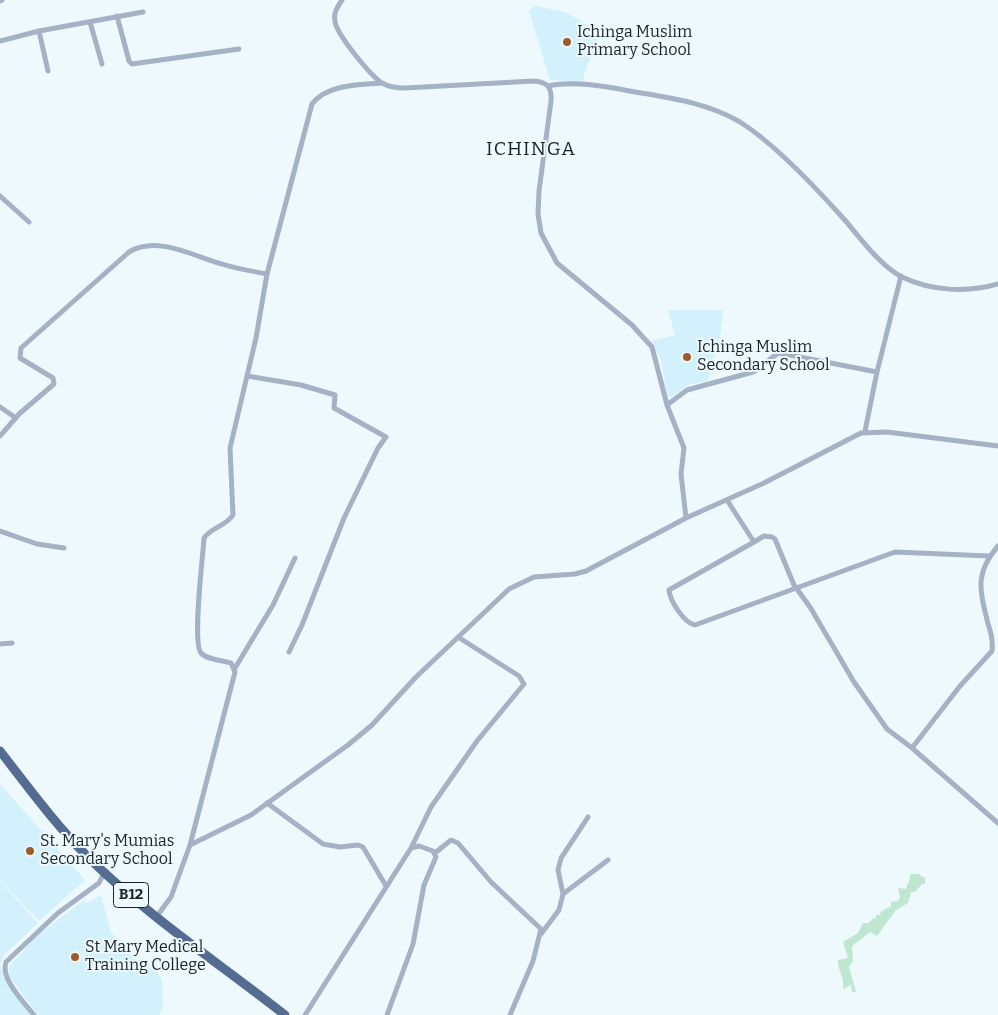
<!DOCTYPE html>
<html>
<head>
<meta charset="utf-8">
<style>
  body { margin:0 }
  canvas { display:block; background:#eef9fe }
</style>
</head>
<body>
<canvas width="998" height="1015"></canvas>
<script>
const ctx = document.querySelector('canvas').getContext('2d');
ctx.lineJoin = 'round';
function paint(path, color) {
  ctx.fillStyle = color;
  ctx.fill(path, 'evenodd');
}
function stroke(path, color, width, dash) {
  ctx.strokeStyle = color;
  ctx.lineWidth = width;
  ctx.lineCap = dash ? 'butt' : 'round';
  ctx.setLineDash(dash || []);
  ctx.stroke(path);
}
function drawText(font, color, halo, rows, align = 'center') {
  ctx.font = font + ' Bitter,serif';
  ctx.lineWidth = 4;
  ctx.setLineDash([]);
  ctx.textBaseline = 'middle';
  ctx.strokeStyle = halo;
  ctx.fillStyle = color;
  for (const [text, x, y, turn = 0] of rows) {
    ctx.save();
    ctx.translate(x, y);
    ctx.rotate((+turn || 0) * Math.PI / 180);
    ctx.textAlign = isNaN(turn) ? turn : align;
    if (halo) ctx.strokeText(text, 0, 0);
    ctx.fillText(text, 0, 0);
    ctx.restore();
  }
}
const built = new Path2D(`
  M535,6l30,6 36,21 -17,41 -1,8 -33,-2 -21,-69z
  M668,310h55l-2,21 -13,50 -20,4 -16,12 -5,-2 -6,-35 -9,-19 23,-6z
  M0,784l85,96 -46,41 -39,-41z
  M0,881l38,42 -34,32 -4,10z
  M101,895l10,38 21,18 -2,3 12,10 2,-1 13,10 5,6 1,28 -4,8h-121l-29,-39 1,-11 27,-29 47,-36 3,3z
  M0,965l4,11 28,39h-32z`);
const green = new Path2D(`
  M910,874h9l5,4 1,-2v8h-3l-7,8h-4l-3,11 -12,7 -19,26 -7,-4 -18,14 1,15 -4,6 7,25h-4l-1,-7 -8,4c2,-12 -6,-19 -5,-29l10,-2 -5,-16 15,-9 5,-10h6l3,-4 4,-1v-3h5l-1,-3 11,-6v-4l7,-1 2,-3 -2,-10 8,1c2,-8 4,-6 4,-15z`);
const minor = new Path2D(`
  M342,0c-4,6 -9,13 -7,21 1,13 36,55 47,62 7,4 16,5 23,5l129,-7c14,1 18,7 17,20l-12,90 -1,23 3,19 16,30 75,62 20,22 15,58 17,43 -3,26 5,44
  M0,1l2,-1
  M117,16l12,45 3,3 107,-15
  M90,22l12,42
  M39,31l9,40
  M0,41l39,-10 104,-19
  M548,86c27,-6 60,1 87,6 36,6 73,11 105,30 32,20 77,67 103,96 16,18 37,48 59,59 29,14 65,16 96,7
  M0,196l29,26
  M247,376l54,9 34,10 -1,13 52,29 -8,11 -34,70 -42,107 -13,27
  M667,405l20,-15 66,-18c10,-5 16,-14 26,-19l98,19
  M0,407l16,11
  M865,431l12,-59 24,-96
  M0,436l19,-22 35,-30 -1,-6 -33,-20 1,-10 108,-96c28,-17 64,4 93,12 15,5 30,7 45,10
  M727,500l27,42 10,-6 8,1 3,2 19,46 16,22 44,75 33,47 25,19 86,75
  M0,531l37,13 27,4
  M754,542l-85,48c1,11 15,33 26,35l200,-73 94,4
  M0,644l12,-1
  M235,668l38,-63 22,-47
  M912,748l48,-62 32,-35c1,-9 -1,-19 -4,-27 -8,-34 -14,-50 10,-78
  M267,803l56,41 17,3 18,-2 5,2 23,39
  M190,845l45,-173 -4,-9c-9,-3 -24,-3 -30,-10 -9,-11 2,-96 3,-115 8,-11 22,-12 29,-23l-3,-67 26,-110 11,-64 45,-170c15,-20 47,-19 69,-21
  M412,846l19,-39 46,-66 47,-57 -5,-8 -61,-39
  M435,853l16,-13 7,3 33,39 50,47 -8,32 -23,54
  M563,894l45,-34
  M157,916l14,-19 19,-52 61,-30 97,-70 24,-20 44,-48 93,-88 25,-12 41,-3 11,-3 100,-53 78,-35 97,-50 26,-1 111,14
  M541,934l18,-24 4,-16 -5,-24 3,-12 27,-41
  M34,1015c-10,-13 -34,-36 -28,-53l52,-49 41,-30 5,-10
  M305,1015l106,-167 8,-2 14,5 3,6 -12,28 -11,59 -26,71`);
const trunk = new Path2D(`
  M0,751c28,36 55,73 87,105 60,60 132,107 198,159`);
const markers = [
  [567,42,5,"#9d5b28"],
  [687,357,5,"#9d5b28"],
  [30,851,5,"#9d5b28"],
  [75,957,5,"#9d5b28"]
];
const shields = [
  [131,895,35]
];
const shieldNames = [
  ["B12",131,895]
];
const poiNames = [
  ["Ichinga Muslim",577,33],
  ["Primary School",577,51],
  ["Ichinga Muslim",697,348],
  ["Secondary School",697,366],
  ["St. Mary's Mumias",40,842],
  ["Secondary School",40,860],
  ["St Mary Medical",85,948],
  ["Training College",85,966]
];
const quarterNames = [
  ["ICHINGA",531,150]
];
paint(built, '#d3f0fd');
paint(green, '#bfe6ce');
stroke(minor, '#a5b1c5', 5);
stroke(trunk, '#556c92', 9);
for (const [x, y, r, color] of markers) {
  const dot = new Path2D();
  dot.arc(x, y, r, 0, 2 * Math.PI);
  ctx.fillStyle = color;
  ctx.fill(dot);
  stroke(dot, '#eef9fe', 2);
}
for (const [x, y, w] of shields) {
  const box = new Path2D();
  box.roundRect(x - w / 2, y - 12.5, w, 25, 4);
  ctx.fillStyle = '#eef9fe';
  ctx.fill(box);
  stroke(box, '#182327', 1);
}
drawText('bold 15px', '#182327', null, shieldNames);
drawText('16px', '#182327', '#eef9fe', poiNames, 'left');
ctx.letterSpacing = '1px';
drawText('19px', '#182327', '#eef9fe', quarterNames);
ctx.letterSpacing = '0px';
</script>
</body>
</html>
